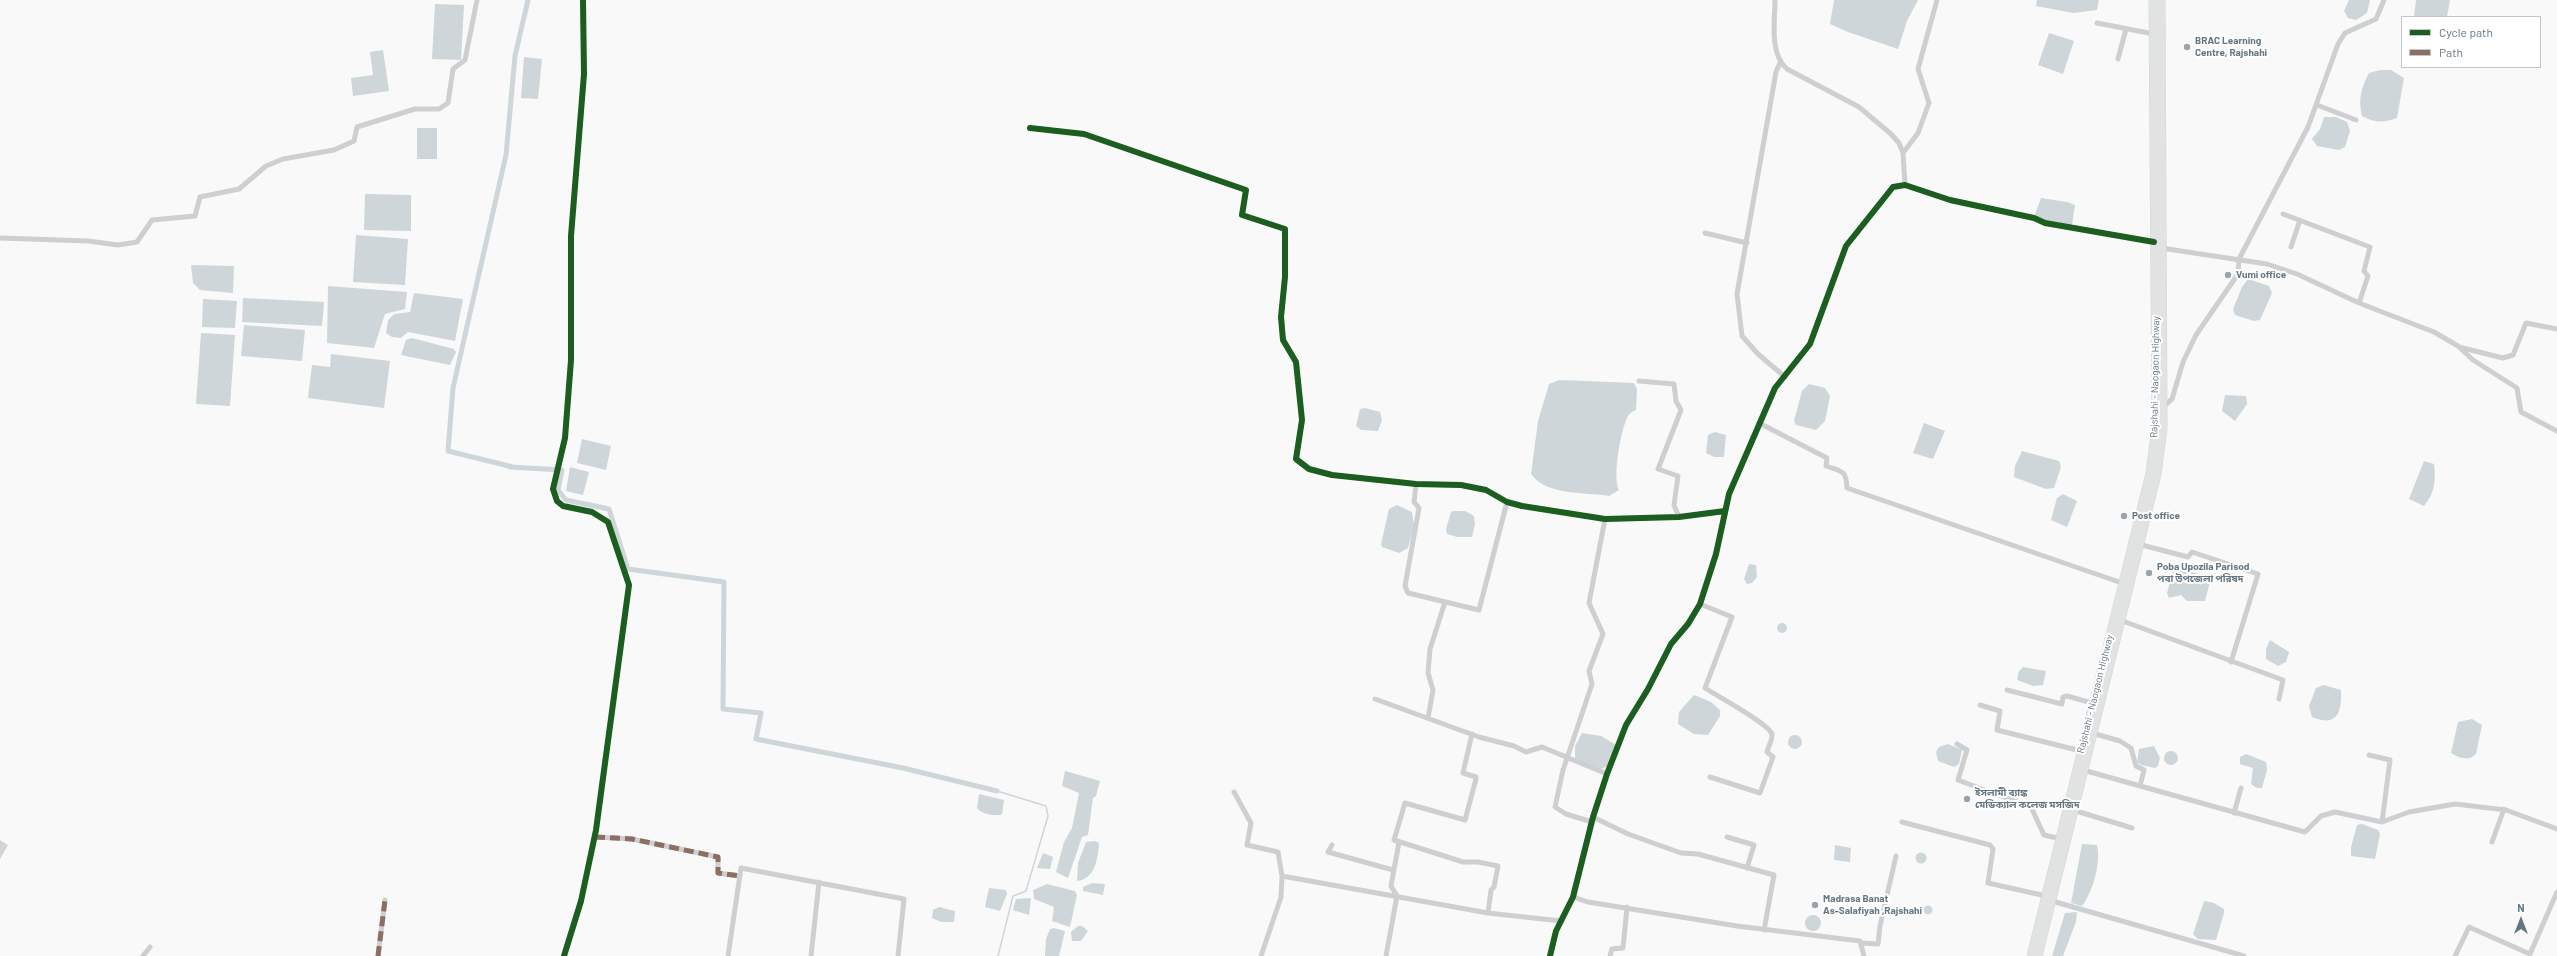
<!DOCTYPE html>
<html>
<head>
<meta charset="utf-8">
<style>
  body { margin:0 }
  #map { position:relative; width:2557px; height:956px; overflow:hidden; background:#f9f9f9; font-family:Barlow,sans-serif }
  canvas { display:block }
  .legend { position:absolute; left:2401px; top:16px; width:140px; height:52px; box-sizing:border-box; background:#fff; border:1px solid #c1c8cd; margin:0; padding:5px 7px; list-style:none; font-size:12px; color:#657683 }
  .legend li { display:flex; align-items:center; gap:8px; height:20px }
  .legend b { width:20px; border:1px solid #c1c8cd }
  .north { position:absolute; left:2501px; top:900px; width:40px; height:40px; -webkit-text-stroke:3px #fff; paint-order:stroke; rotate:0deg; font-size:11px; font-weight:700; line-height:16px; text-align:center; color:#657683 }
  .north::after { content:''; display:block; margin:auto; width:14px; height:18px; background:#657683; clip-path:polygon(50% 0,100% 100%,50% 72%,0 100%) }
</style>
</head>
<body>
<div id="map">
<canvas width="2557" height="956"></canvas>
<ul class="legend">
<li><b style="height:5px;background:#1b5e20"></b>Cycle path</li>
<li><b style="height:5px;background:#8d6e63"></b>Path</li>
</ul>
<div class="north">N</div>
</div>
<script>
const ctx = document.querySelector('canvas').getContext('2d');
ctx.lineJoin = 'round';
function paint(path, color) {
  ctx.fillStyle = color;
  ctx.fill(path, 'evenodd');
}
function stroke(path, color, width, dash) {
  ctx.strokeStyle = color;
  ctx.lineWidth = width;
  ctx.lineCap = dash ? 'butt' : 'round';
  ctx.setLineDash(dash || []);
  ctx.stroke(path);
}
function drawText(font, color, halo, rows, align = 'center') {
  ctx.font = font + ' Barlow,"Noto Sans Bengali",sans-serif';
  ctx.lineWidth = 4;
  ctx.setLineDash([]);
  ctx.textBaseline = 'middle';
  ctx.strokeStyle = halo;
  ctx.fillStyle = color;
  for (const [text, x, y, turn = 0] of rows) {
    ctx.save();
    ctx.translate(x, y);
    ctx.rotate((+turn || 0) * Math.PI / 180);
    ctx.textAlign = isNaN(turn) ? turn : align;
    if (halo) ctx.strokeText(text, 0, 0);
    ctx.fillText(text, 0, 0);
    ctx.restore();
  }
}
const water = new Path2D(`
  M1834,0h84l-11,21 -9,28 -50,-17 -18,-8z
  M2037,0h62l-2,10 -24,3 -37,-7z
  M2349,0h21l-3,13 -11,7 -8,-2 -4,-7z
  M2416,0h34l-3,17h-33z
  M435,4l29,1 -3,55 -29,-1z
  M2049,33l25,8 -11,33 -25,-9z
  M383,50l6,41 -36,5 -2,-18 22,-3 -3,-23z
  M524,57l18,2 -4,40 -17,-1z
  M2380,70h11l13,8 -7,40c-13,5 -22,5 -35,-2 -4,-17 -1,-28 7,-43z
  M2324,117h12l11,5 3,9 -5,16 -6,3 -22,-4 -5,-7 8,-10z
  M417,128h20v31h-20z
  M365,194l46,1v36l-47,-1z
  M2041,198l26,4 8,3 -3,20 -8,1 -30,-9z
  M356,235l52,4 -3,46 -52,-3z
  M191,265l43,1 -1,27 -33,-3 -7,-7z
  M2248,279l21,7 3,7 -12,27 -6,1 -19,-6 -2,-6 9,-22z
  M328,286l79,6 -2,17 -20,5 -11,34 -47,-5z
  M414,293l49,6 -8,42 -47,-9 -7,6 -9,-1 -6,-4 2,-13 6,-6 16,-2z
  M243,298l81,4 -2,24 -80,-4z
  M203,299l34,2 -2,27 -33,-1z
  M244,325l61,5 -3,31 -61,-5z
  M201,333l34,2 -5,71 -34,-2z
  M412,338l42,11 2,3 -6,13 -49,-10 5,-15z
  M331,354l59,7 -6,47 -76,-10 4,-33 18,2z
  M1559,380l75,3 3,6 -1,21c-3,1 -6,3 -8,6 -7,12 -16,62 -9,74l-10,6c-23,-4 -63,0 -78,-22l7,-53 11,-37z
  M1809,384l16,4 5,8 -5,25 -9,9 -20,-5 -2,-4 8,-30z
  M2225,395l21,1 1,8 -12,17 -13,-10z
  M1365,408l15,4 2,8 -4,11 -17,-1 -5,-4 4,-17z
  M1924,423l21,8 -12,28 -20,-6z
  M1715,432l11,3 -2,22h-10l-8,-4 2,-18z
  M582,439l29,7 -5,24 -29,-7z
  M2022,451l37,10 2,6 -7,21 -8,1 -32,-12 1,-11z
  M2424,461l10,3c2,16 1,29 -10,42l-15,-7z
  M570,467l19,5 -6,23 -17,-4z
  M2063,494l14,7 -10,26 -16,-7 6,-22z
  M1397,505l15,7 2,13 -6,23 -9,5 -17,-6 -1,-3 8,-35z
  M1454,511h11l9,5 1,8 -3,13h-15l-10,-3 -1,-5 5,-17z
  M1749,564l7,1 1,12 -5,6 -5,1 -3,-5z
  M2177,567l34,11 -6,23h-18l-6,-6 -12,3 -2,-5 7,-25z
  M1777 628a5 5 0 1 1 10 0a5 5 0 1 1-10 0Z
  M2270,640l19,12 -3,10 -8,4 -12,-7v-10z
  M2023,667l23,4 -3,14 -10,1 -16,-6 2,-9z
  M2324,685l17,5c1,21 -3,38 -29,27l-3,-11 7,-18z
  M1694,695l17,7 9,8v6l-12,19 -14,-1 -16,-10 1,-12z
  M2472,719l10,6 -6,29c-7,8 -17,4 -25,-1l7,-31z
  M1582,733l19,3 15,9 -8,21 -7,3 -26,-10v-13z
  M1788 742a7 7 0 1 1 14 0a7 7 0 1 1-14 0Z
  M1948,744l14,6 -3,14 -5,3 -16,-6 -2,-9 3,-5z
  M2154,746l6,12 -2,8 -3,2 -14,-3 -4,-3 2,-13z
  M2164 758a7 7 0 1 1 14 0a7 7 0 1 1-14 0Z
  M2246,754l20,8 1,8 -5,18h-5l-6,-4 2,-16 -13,-4v-7z
  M1065,771l35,10 -4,15 -3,2 -5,37 -6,2 -14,41 -12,-6 8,-30 8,-14 7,-35 -17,-7z
  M979,794l25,6 -2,14c-6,3 -21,0 -25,-6z
  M2362,824l16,6 2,4 -5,25 -24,-3v-9l6,-22z
  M0,840l8,5 -8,14z
  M1095,841l4,2c-1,16 -4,36 -22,38l1,-18 8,-21z
  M2082,844l15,1c4,18 -4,47 -15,61l-11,-3z
  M1835,845l16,3 -1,14 -16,-2z
  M1915.5 858a5.5 5.5 0 1 1 11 0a5.5 5.5 0 1 1-11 0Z
  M1043,853l10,4 -3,12 -13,-1z
  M1092,883l13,1 -2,11 -20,-4v-4z
  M1047,884l28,7 2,4 -7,32 -18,-6 2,-14 -20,-8 -1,-9z
  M989,888l17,2 1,4 -7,17 -15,-4z
  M1031,898l-2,17 -16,-5 3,-11z
  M2204,901l10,2 10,6v4l-8,27 -18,-1 -5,-5z
  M1923.5 910a4.5 4.5 0 1 1 9 0a4.5 4.5 0 1 1-9 0Z
  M939,907l16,4 -1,11h-13l-9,-4 1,-8z
  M2077,912l-1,10 -13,34h-11l13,-43z
  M1805 923a8 8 0 1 1 16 0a8 8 0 1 1-16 0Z
  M1078,926h4l6,5 -7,10h-9l-1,-9z
  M1054,928l11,3 -6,25h-14l1,-17 4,-10z`);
const stream = new Path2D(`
  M997,791l49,15 2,10 -22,75 -13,5 -15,60`);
const canal = new Path2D(`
  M510,467l52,3 -4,20 8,10 43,9 19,60 96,13 -1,127 38,4 -5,26 147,29 94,23
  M513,467l-65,-16 5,-63 53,-233 9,-99 13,-56`);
const minor = new Path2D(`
  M1775,0c0,22 -6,53 12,69l72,38 32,27 8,9 4,10 2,32
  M2097,23l57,11
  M2118,59l8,-30
  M1780,63l-4,9 -39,222 5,42 16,18 27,23
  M2317,105l39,15
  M1030,128l54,6 162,56 -4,25 43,14v48l-4,40 2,23 13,22 6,58 -6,39 13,10 23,6 84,9 45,1 25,5 21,12 15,4 83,13 74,-2 46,-6
  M1903,153l15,-20 11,-30 -11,-34 19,-69
  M2283,214l87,33 -6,24 4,5 -9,27
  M1705,233l42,10
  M0,238l88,3 30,4 19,-3 15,-22 43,-4 5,-19 39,-8 27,-23 17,-7 51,-9 20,-9 3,-14 58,-18h24l9,-6 5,-34 12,-9 12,-60
  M2291,247l9,-27
  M2161,248l106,16 30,10 62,29 75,29 24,14 15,14 44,28 4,24 36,19
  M2459,347l44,11 10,-3 13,-32 31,6
  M1639,381l35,3 2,17 5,9 -23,59 20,7 -4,29 5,12
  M2164,406l8,-7 11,-37 13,-27 42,-61 1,-15 69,-132 30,-83 7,-11 31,-14 8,-19
  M1759,423l68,35 -1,8c17,6 20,4 21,22l275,95
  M1416,484l-2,18 5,6 -14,78 3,7 71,17 28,-108
  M2138,544l50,13 4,-5 66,22 -27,88
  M1700,604l32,13 -27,71c12,8 63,35 67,46 1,5 -4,13 -5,18l6,5 -13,36 -50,-16
  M2120,620l163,60 -4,19
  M2007,690l55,14 1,-7 4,-1 25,7
  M1375,699l104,38 35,9 12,6 16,-5 65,27
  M1980,705l20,6 -3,19 84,21
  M1428,718l5,-28 -5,-17 2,-24 15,-47
  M2092,733l28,8 11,7 5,18 8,4 -4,16
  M1472,734l-9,39 13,4v2l-11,41 -60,-17 -11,37 69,22h15l20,4 -4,21 -3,3 -3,23
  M1957,744l10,6 -9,30 73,27 13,28 17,4
  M2369,755l21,5 -8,62
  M2083,770l222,62 16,-16 14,-4 47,10 27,-10 46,-8 51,6 51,19
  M1234,792l17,31 -4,22 31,7 4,24
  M2073,810l59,18
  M2234,813l7,-25
  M1593,817l35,17 53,19 17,1 76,21 -10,55
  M1592,822l-26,-8 -11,-7 8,-37 29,-86 -3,-13 14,-37 -14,-31 16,-84
  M1902,822l88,23 3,4 -5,34 58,13
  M595,837l37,2 86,18v16l22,3
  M1727,837l27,8 -7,23
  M2492,842l12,-33
  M1332,845l-4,7 65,18
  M1573,897l15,5 149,24 123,15 4,15
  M2052,901l192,55
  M1862,943l16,1 2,-18 16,-70
  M143,956l7,-9
  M378,956l7,-56
  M564,956l17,-55 15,-71 33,-245 -21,-63 -16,-10 -29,-6 -6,-5 -4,-12 12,-51 6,-78v-124l13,-162 -1,-74
  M728,956l13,-88 163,31 -6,57
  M811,956l8,-74
  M1261,956l20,-59 1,-21 206,37 73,8
  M1386,956l11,-60 -6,-10 8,-44
  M1550,956l6,-25 17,-34 20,-80 14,-43 19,-49 22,-36 23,-45 17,-20 12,-20 16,-50 13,-60 46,-106 35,-44 36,-98 47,-59 12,-2 45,15 84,18 11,5 109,19
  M1610,956l2,-7 11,-1 4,-41
  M2455,956l14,-29 61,27 27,-62`);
const primary = new Path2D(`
  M2031,956l119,-483 6,-45 -3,-428
  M2038,956l119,-482 6,-45 -2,-429`);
const quiet = new Path2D(`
  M595,837l37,2 86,18v16l22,3
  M378,956l7,-56`);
const cycleway = new Path2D(`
  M1030,128l54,6 162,56 -4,25 43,14v48l-4,40 2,23 13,22 6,58 -6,39 13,10 23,6 84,9 45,1 25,5 21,12 15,4 83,13 74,-2 46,-6
  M564,956l17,-55 15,-71 33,-245 -21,-63 -16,-10 -29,-6 -6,-5 -4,-12 12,-51 6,-78v-124l13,-162 -1,-74
  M1550,956l6,-25 17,-34 20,-80 14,-43 19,-49 22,-36 23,-45 17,-20 12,-20 16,-50 13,-60 46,-106 35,-44 36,-98 47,-59 12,-2 45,15 84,18 11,5 109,19`);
const markers = [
  [2187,47,4,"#99a4ac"],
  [2228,275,4,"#99a4ac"],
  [2124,516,4,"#99a4ac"],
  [2149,573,4,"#99a4ac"],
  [1967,799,4,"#99a4ac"],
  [1815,905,4,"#99a4ac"]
];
const poiNames = [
  ["BRAC Learning",2195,41],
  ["Centre, Rajshahi",2195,53],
  ["Vumi office",2236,275],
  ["Post office",2132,516],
  ["Poba Upozila Parisod",2157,567],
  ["পবা উপজেলা পরিষদ",2157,579],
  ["ইসলামী ব্যাঙ্ক",1975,793],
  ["মেডিক্যাল কলেজ মসজিদ",1975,805],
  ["Madrasa Banat",1823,899],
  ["As-Salafiyah ,Rajshahi",1823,911]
];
const streetNames = [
  ["Rajshahi - Naogaon Highway",2155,377,-89],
  ["Rajshahi - Naogaon Highway",2095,694,-76]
];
paint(water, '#ced6d9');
stroke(stream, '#ced6d9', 1.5);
stroke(canal, '#ced6d9', 5);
stroke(primary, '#d5d6d7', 9);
stroke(minor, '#cecfd0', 5);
stroke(primary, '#e1e2e2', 8);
stroke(quiet, '#8d6e63', 5, [10, 5]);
stroke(cycleway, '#1b5e20', 6);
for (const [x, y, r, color] of markers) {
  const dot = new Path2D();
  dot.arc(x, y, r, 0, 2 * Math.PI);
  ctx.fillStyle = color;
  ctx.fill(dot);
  stroke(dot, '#fff', 1.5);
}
drawText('bold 10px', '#657683', '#fff', poiNames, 'left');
drawText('10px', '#657683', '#fff', streetNames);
</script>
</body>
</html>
